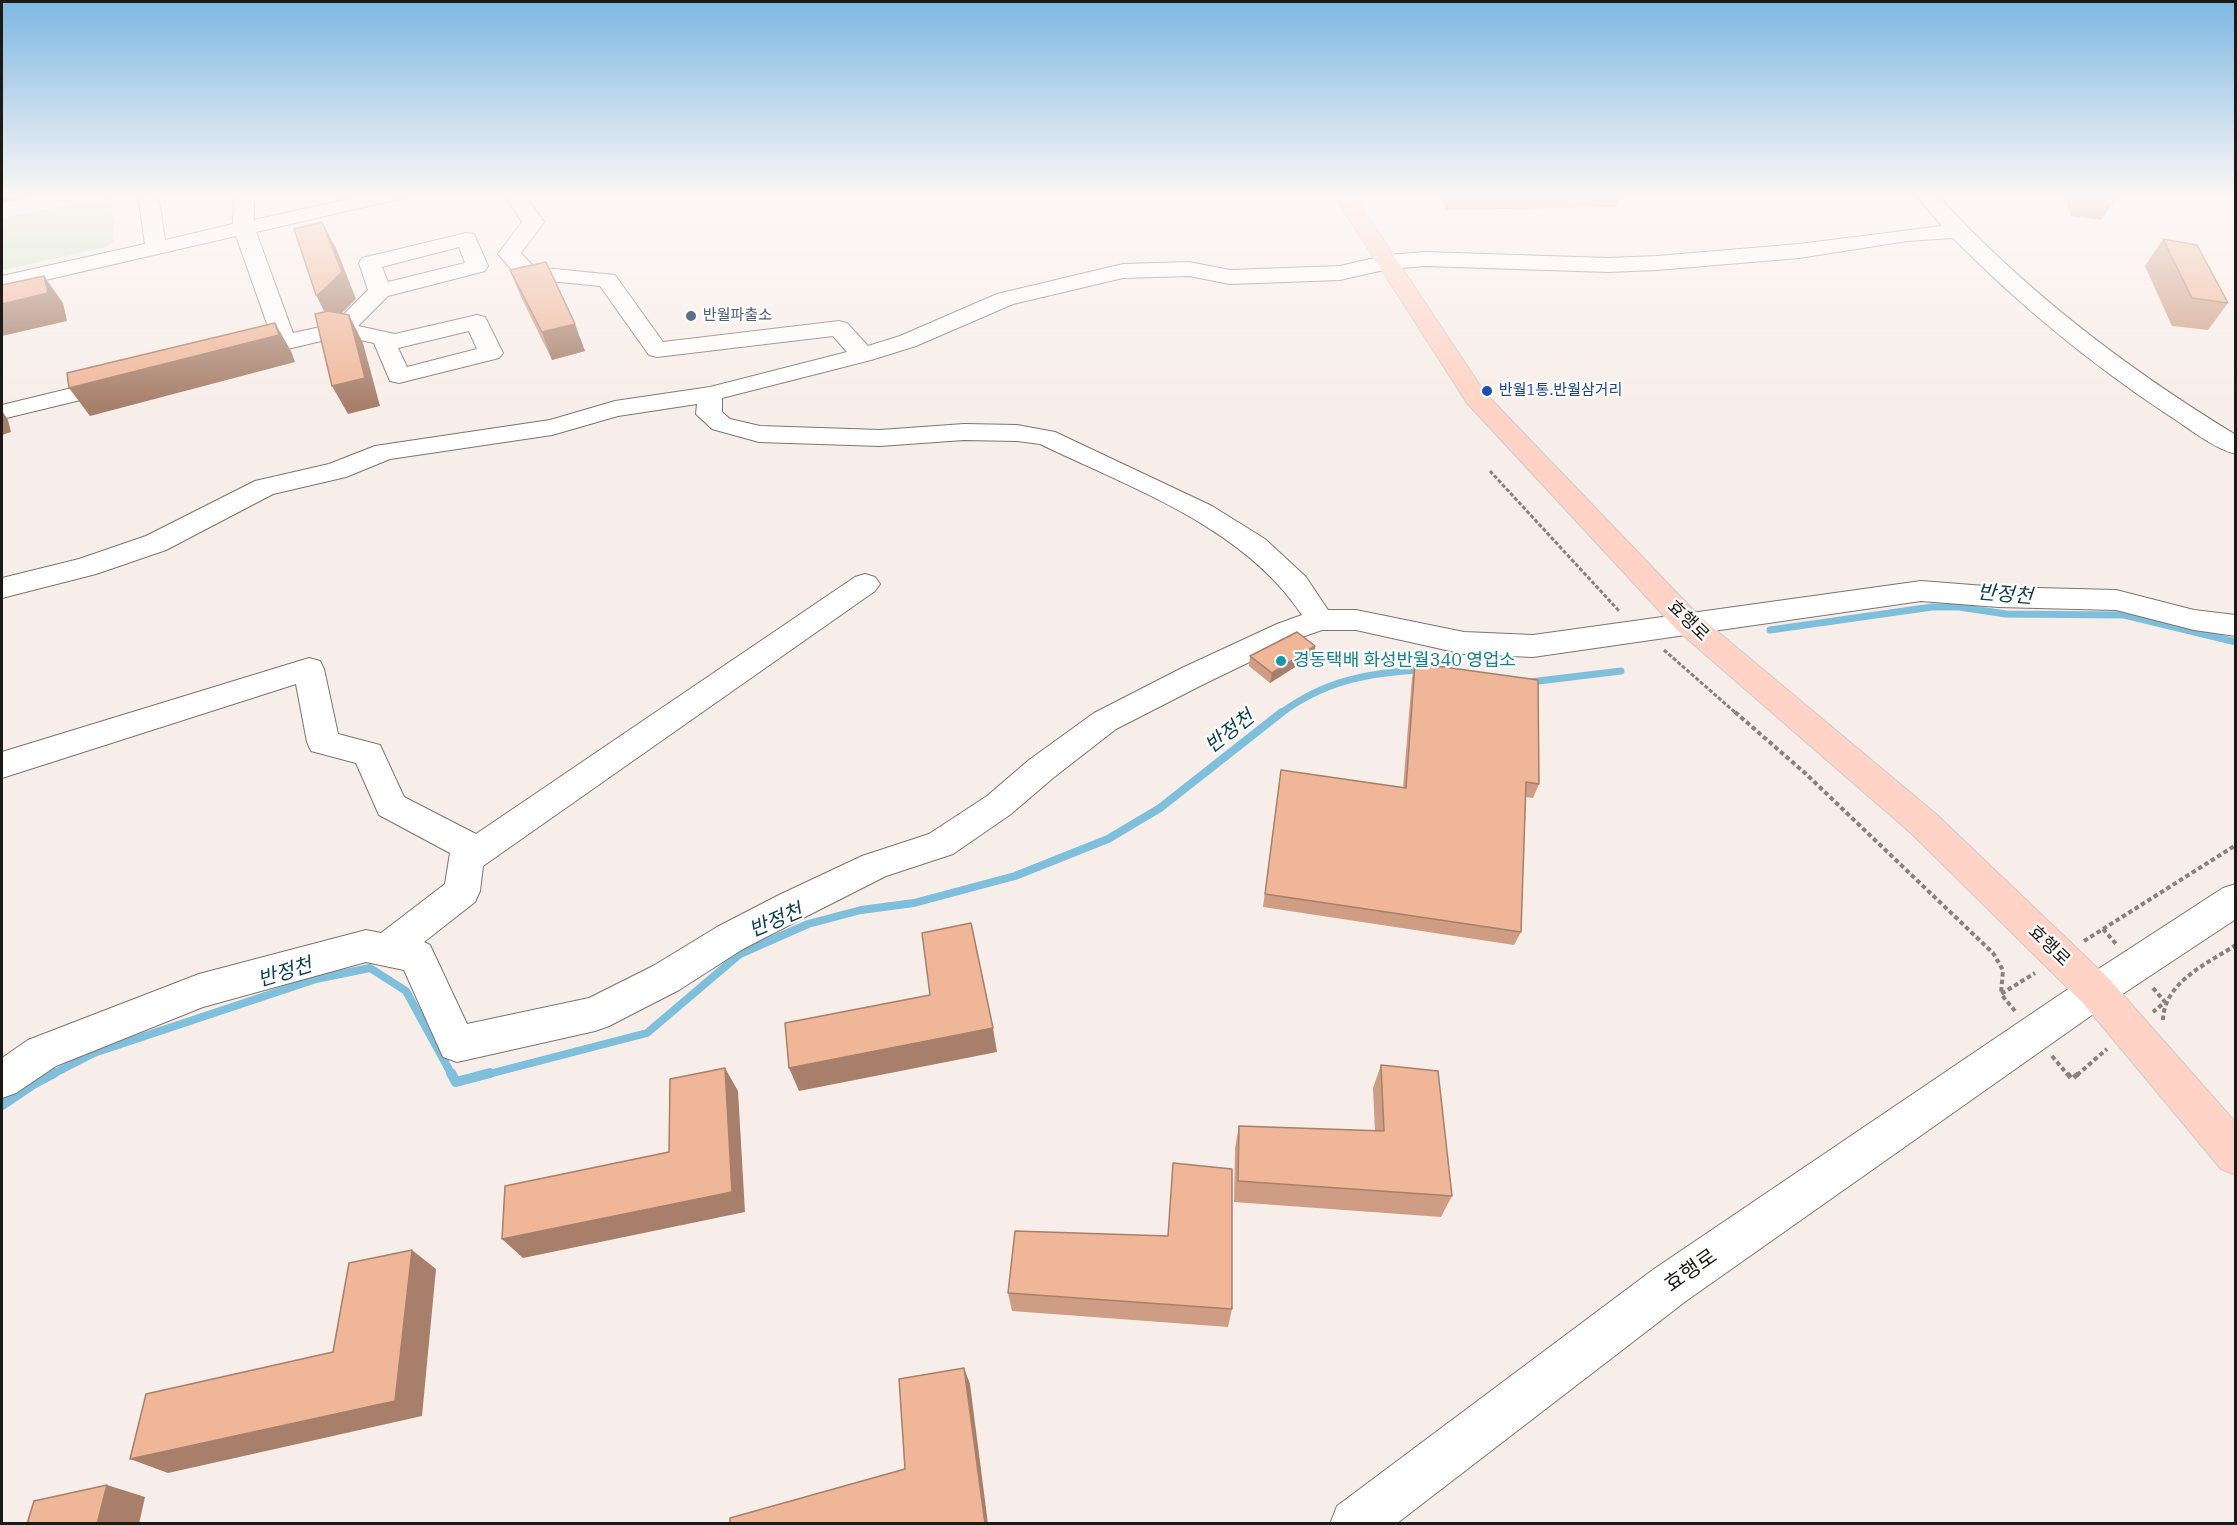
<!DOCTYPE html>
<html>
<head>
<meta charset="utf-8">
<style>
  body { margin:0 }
  #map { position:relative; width:2237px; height:1525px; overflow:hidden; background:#f8eee9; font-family:"IBM Plex Serif",serif }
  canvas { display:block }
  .frame { position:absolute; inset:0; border:3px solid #1d1917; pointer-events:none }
</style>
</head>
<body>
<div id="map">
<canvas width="2237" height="1525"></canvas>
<div class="frame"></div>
</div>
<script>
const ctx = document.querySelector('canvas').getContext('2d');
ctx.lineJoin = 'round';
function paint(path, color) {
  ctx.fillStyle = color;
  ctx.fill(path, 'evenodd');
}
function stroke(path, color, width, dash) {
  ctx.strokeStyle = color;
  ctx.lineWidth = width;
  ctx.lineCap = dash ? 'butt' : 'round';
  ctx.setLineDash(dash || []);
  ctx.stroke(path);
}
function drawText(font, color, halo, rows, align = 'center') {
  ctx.font = font + ' "IBM Plex Serif","Noto Sans KR",serif';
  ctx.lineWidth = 4.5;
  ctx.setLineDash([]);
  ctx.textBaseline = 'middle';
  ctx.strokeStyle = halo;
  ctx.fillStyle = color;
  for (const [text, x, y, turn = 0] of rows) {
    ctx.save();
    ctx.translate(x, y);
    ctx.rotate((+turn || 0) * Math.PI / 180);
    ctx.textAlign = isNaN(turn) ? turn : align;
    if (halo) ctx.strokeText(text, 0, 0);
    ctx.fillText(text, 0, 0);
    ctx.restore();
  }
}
const green = new Path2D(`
  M111,196l3,46 -12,6 -100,22v-52z`);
const streamFar2 = new Path2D(`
  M1770,630l162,-23h27l47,7 118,1 112,27
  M1530,682l91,-11
  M1280,714c43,-33 90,-42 143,-44`);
const streamFar1 = new Path2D(`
  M51,1075l43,-22 222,-74 54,-11 36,23 46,84
  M485,1075l162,-42 93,-79 68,-30 53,-14 53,-7 101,-27 93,-37 52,-31 122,-96`);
const stream = new Path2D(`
  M451,1073l5,9 34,-9
  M2,1105l31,-21 21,-11`);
const pathFar2 = new Path2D(`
  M1490,471l130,141
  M1664,650l73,64`);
const pathFar1 = new Path2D(`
  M1735,712l70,61 188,180 10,17 -2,24
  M2103,929l14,16
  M2084,941l152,-96
  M2153,988l12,14 -12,10
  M2015,1011l-14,-17 34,-21
  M2163,1020c1,-38 45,-57 73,-75
  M2052,1056l16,19
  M2077,1075l30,-26`);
const path = new Path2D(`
  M2067,1073l5,6 7,-6`);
const minor = new Path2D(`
  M138,194h20l7,46 68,-16 1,-30h20v26l116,-26h36l-3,4 -147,34 37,101 41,-9 34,-34 -9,-27 3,-5 104,-25 8,1 14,32 -3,5 -97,25 -30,30 37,8 82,-19 8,2 18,36 -4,5 -100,25 -9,-2 -16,-38 -32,-7 -96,23 -8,-2 -4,-5 4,-5 34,-9 -36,-102 -234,54v-14l143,-32zM459,247l6,16 -77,19 -6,-15zM469,331l8,18 -70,18 -9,-19z
  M504,194h20l20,28 -23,31 13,14 81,8 48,67 176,-21 8,2 21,23 32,-10 97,-42 126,-30 66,-2 41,8 110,-4 48,-11 37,-3 183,6 49,-2 142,-12 143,-18 -27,-32h21c88,96 188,173 300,241v19c-24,-6 -47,-26 -68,-39 -78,-52 -149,-110 -215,-177l-46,3 -108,17 -142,12 -49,2 -183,-6 -37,3 -48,11 -110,4 -41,-8 -66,2 -110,26 -97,42 -45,14 -149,38v14l8,7 30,7 120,4 84,-6 53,1 38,7 157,74 53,33 41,38 22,33h28l108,22 69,3 388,-54 77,6 118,3 78,20 42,5v21l-42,-6 -78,-20 -118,-3 -77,-6 -388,56 -69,-3 -108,-24h-34l-23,8 -95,46 -88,45 -63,49 -42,36 -58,40 -67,22 -81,41 -62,32 -64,41 -70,36 -14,5 -138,31 -14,-5 -39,-87 -38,-8 -163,45 -147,59 -40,27 -14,5v-40l26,-18 171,-66 167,-44 15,3 64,-49 5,-31 -71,-38 -23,-52 -45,-12 -4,-9 -11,-58 -294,94v-26l307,-94 11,3 4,8 14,65 42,11 24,52 72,37 379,-257 10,-3 10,3 5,7 -5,7 -392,275 -3,25 -5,11 -51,40 6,3 37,79 122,-26 64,-32 64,-39 62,-32 83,-39 67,-22 58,-38 42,-36 65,-47 88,-45 95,-44 25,-9c-58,-88 -171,-127 -262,-171l-23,-3 -53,-1 -84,6 -121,-4 -47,-13 -16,-15 1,-10 -79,12 -66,19 -162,24 -44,18 -73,17 -107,56 -70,24 -94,24v-20l77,-19 67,-23 109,-55 74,-17 46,-18 175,-26 65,-19 95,-14 137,-35 -14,-16 -176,21 -8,-2 -49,-69 -81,-8 -21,-24 24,-32z
  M117,377l9,2 3,5 -3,5 -124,30v-14z
  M2236,884v35l-127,84 -423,298 -290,223h-66l7,-18 317,-237 429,-290 140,-91z`);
const major = new Path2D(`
  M1333,194h20l132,199 214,223 237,198 173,165 127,144v52l-15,-6 -138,-166 -171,-169 -235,-204 -210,-227z`);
const wall = new Path2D(`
  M1439,194h181l-4,13 -170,3z
  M2064,194h55l-17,26 -31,-4z
  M2163,239l65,64 -20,27 -36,-4 -27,-60z
  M510,270l75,81 -33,9 -31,-63z
  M1315,646l-1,9 -44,28 -21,-17 1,-10z
  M1415,663l124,121 -6,14 -7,-1 -5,135 -7,13 -251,-38 16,-123 124,4 9,-110z
  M1381,1065l71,131 -11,21 -207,-15 1,-54 4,-22 136,5 -2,-43z
  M1008,1293l224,16 -4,18 -216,-16z`);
const shadedWall = new Path2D(`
  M2,194h44l-44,9z
  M322,222l14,26 20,51 -23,23 -3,1 -14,-28z
  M44,276l19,27 4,18 -65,15v-32z
  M349,315l14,28 17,63 -32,8 -16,-28z
  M275,323l16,28 4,11 -205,54 -21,-28z
  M575,324l10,27 -33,9 -10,-28z
  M2,411l6,9 3,12 -9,3z
  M1315,646l-1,9 -44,28 2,-10z
  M993,1028l4,24 -198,39 -10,-23z
  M725,1068l13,23 7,121 -222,46 -21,-19 230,-47z
  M412,1250l24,19 -14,147 -254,57 -38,-14 265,-58z
  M964,1368l6,16 18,140h-3z
  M107,1485l38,12 -6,27h-42z`);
const building = new Path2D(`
  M322,222l20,50 -24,23h-2l-22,-66z
  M2163,239l34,6 31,58 -36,-5z
  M546,262l29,62 -33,8 -32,-62z
  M44,276l4,17 -46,11v-19z
  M328,311l21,4 16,63 -33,8 -17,-72z
  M275,323l4,12 -210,53 -2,-15z
  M1297,632l18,14 -43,27 -22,-17z
  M1415,663l123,17 1,104 -13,-2 -5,150 -256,-38 16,-124 125,18z
  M971,923l22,105 -204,40 -4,-45 145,-28 -8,-62z
  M1381,1065l57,6 14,125 -214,-15 1,-55 145,5z
  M725,1068l7,124 -230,47 3,-53 164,-34 1,-73z
  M1173,1163l59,6v140l-224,-16 7,-62 153,5z
  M412,1250l-17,151 -265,58 16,-65 187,-42 16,-89z
  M964,1368l21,156h-255v-6l175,-49 -6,-90z
  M107,1485l-10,39h-70l7,-23z`);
const markers = [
  [691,316,6,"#5c6f8a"],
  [1487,391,6,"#1a4fb4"],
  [1281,661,6,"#0f9aa8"]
];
const farServicenames = [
  ["반월파출소",703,316]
];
const farTransitnames = [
  ["반월1통.반월삼거리",1499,391]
];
const streetNames = [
  ["효행로",1688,621,44],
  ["효행로",2049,946,44]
];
const cultureNames = [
  ["경동택배 화성반월340 영업소",1293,661]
];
const waterNames = [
  ["반정천",2005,595,5],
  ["반정천",1230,732,-38],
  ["반정천",776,921,-23],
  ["반정천",285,973,-17]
];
const nearStreetnames = [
  ["효행로",1691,1271,-35]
];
paint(green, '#cde6c6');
stroke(streamFar2, '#7ebfdc', 7);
stroke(streamFar1, '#7ebfdc', 8);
stroke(stream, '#7ebfdc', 10);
stroke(minor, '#7d746f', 2);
stroke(major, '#cdcccc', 2);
stroke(pathFar2, '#88817e', 3, [4, 2]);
stroke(pathFar1, '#88817e', 4, [4.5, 3]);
stroke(path, '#88817e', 5, [6, 4]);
paint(minor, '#fff');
paint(major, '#fed3c5');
paint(wall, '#ce9d83');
paint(shadedWall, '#a77f6a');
paint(building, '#efb698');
stroke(building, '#a77f6a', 1.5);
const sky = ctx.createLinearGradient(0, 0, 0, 407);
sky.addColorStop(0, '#7db8e3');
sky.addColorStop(0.48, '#fcf7f5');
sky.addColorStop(1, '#fcf7f500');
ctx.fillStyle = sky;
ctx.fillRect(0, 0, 2237, 407);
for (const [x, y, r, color] of markers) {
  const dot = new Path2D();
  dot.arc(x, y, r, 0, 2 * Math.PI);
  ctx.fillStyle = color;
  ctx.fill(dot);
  stroke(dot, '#fffdfc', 2);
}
drawText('15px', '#4e5e75', '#fffdfc', farServicenames, 'left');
drawText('15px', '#164399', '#fffdfc', farTransitnames, 'left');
drawText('18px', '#1d1917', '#fffdfc', streetNames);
drawText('18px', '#0d838f', '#fffdfc', cultureNames, 'left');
drawText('italic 20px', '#094256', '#fffdfc', waterNames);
drawText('21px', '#1d1917', '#fffdfc', nearStreetnames);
</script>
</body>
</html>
